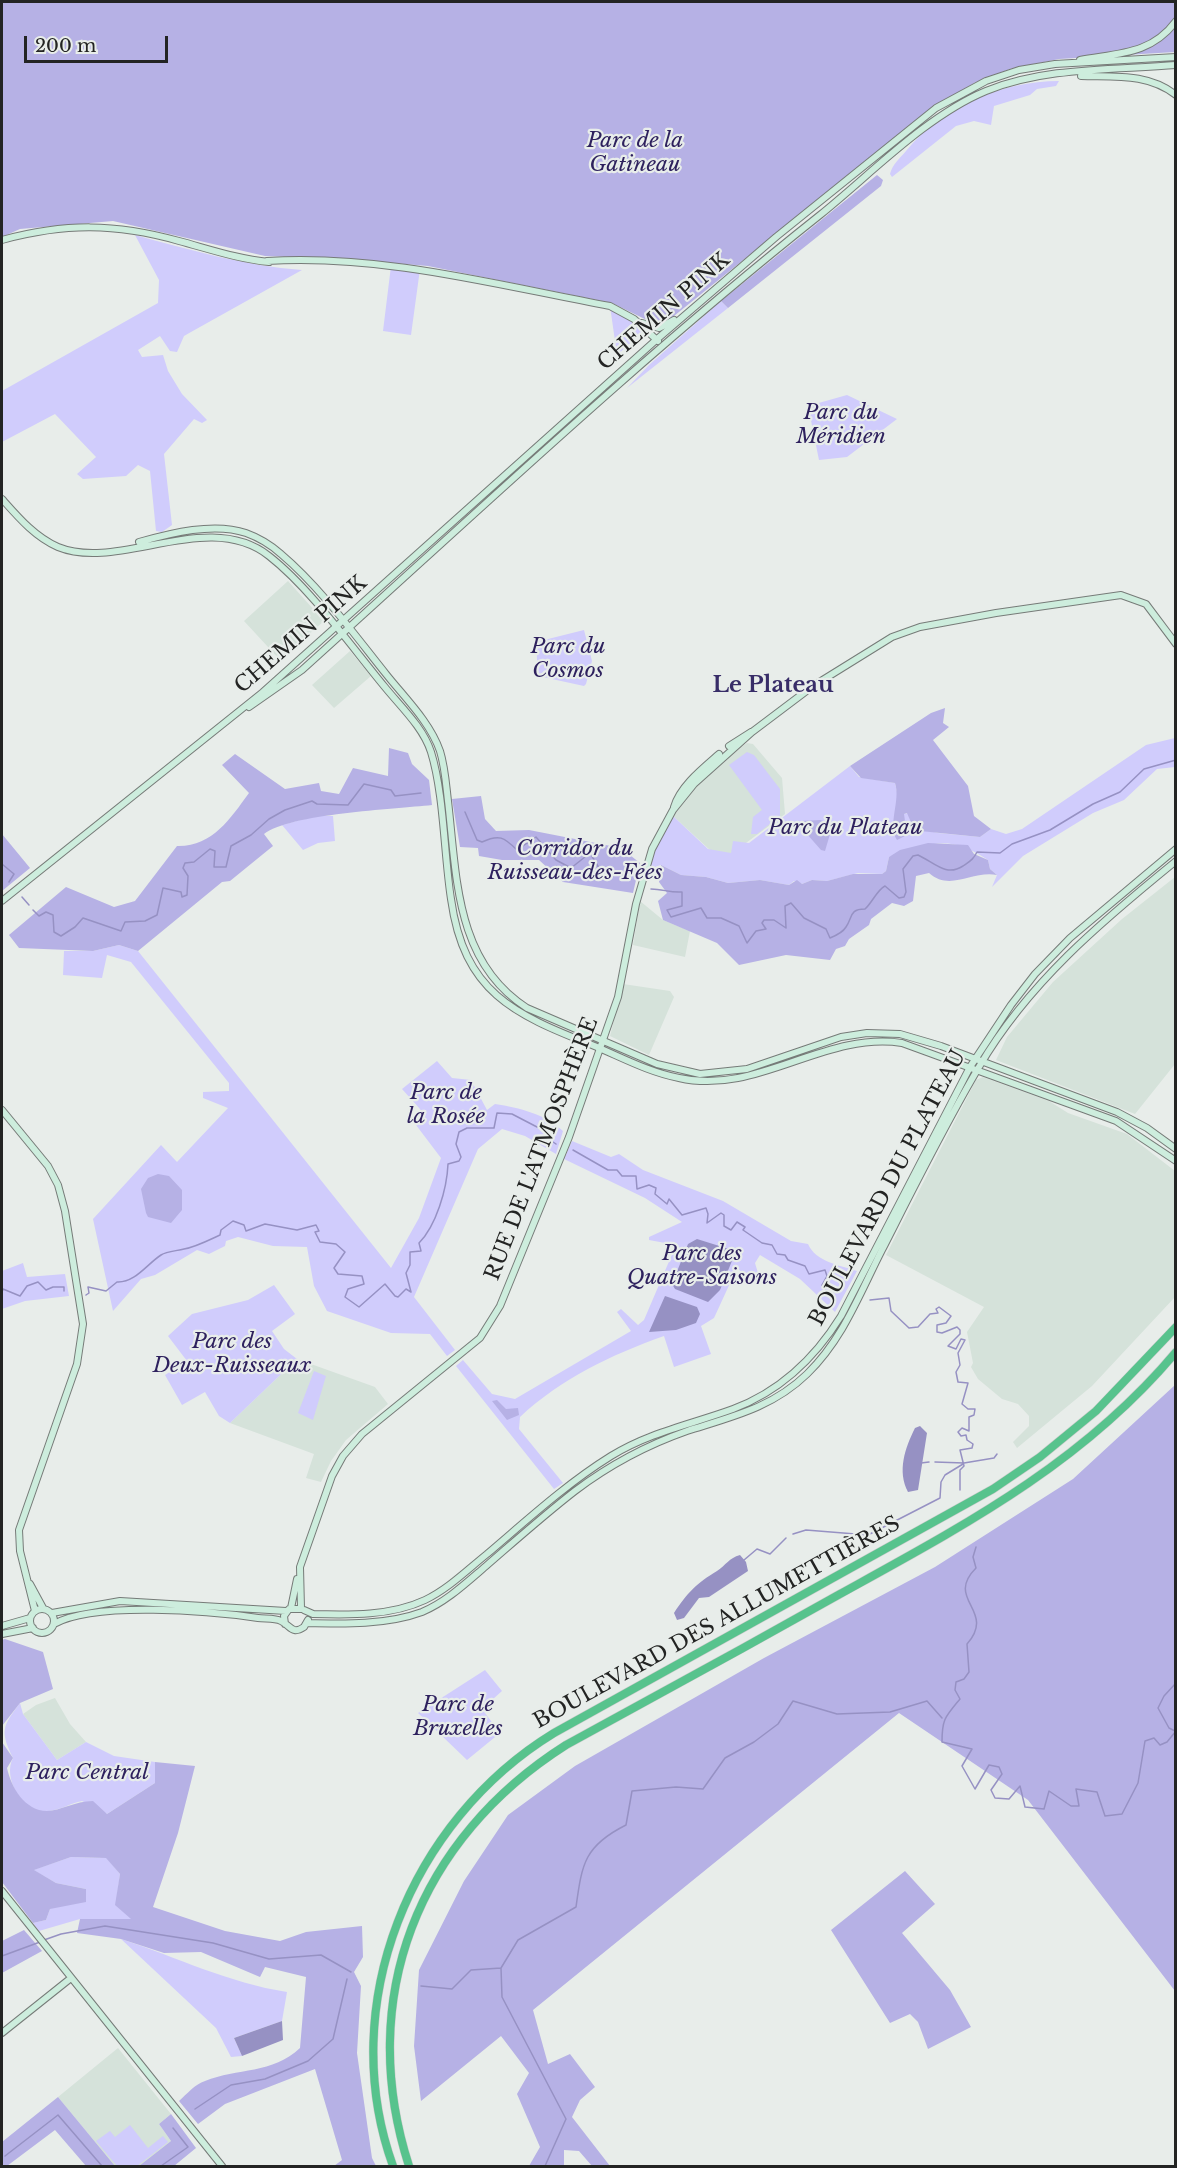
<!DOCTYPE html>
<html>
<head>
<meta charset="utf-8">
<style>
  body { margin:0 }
  #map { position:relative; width:1177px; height:2168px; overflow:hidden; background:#e8edea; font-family:"Libre Baskerville",serif }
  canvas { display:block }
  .frame { position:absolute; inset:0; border:3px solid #232423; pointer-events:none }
  .scale { position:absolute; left:24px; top:36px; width:144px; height:27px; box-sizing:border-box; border:3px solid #232423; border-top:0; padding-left:8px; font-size:18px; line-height:21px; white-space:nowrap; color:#232423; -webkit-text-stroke:4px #e8edea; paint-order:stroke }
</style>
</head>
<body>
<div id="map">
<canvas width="1177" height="2168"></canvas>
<div class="frame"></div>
<div class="scale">200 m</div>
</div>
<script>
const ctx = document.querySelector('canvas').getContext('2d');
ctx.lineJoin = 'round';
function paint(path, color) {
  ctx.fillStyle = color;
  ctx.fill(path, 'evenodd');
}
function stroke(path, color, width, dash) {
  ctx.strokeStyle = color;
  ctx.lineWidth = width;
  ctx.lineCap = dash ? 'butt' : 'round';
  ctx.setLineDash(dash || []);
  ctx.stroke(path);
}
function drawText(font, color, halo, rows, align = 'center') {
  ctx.font = font + ' "Libre Baskerville",serif';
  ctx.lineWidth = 4.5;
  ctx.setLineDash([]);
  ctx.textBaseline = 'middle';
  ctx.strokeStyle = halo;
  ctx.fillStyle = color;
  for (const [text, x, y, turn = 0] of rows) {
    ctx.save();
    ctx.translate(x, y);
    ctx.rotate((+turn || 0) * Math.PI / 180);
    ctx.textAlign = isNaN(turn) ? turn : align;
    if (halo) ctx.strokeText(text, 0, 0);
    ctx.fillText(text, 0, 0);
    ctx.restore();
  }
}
const built = new Path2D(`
  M288,581l36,40 -44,39 -36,-39z
  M350,651l21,25 -37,32 -22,-23z
  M747,743l6,1 29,34 3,36 -54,40 -20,-3 -38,-35 13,-21 32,-33z
  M1175,877v187l-40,50 -139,-54 11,-23 46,-55 69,-63z
  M640,901l23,19 27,11 -5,26 -52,-12z
  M623,984l47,7 4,6 -25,58 -39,-19z
  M983,1077l66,24 19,12 59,21 48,37v126l-83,89 -75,62 -4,-6 16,-16v-10l-11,-12 -16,-5 -24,-20 -7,-12 2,-4 -6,-31 17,-25 -98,-52 90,-175z
  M297,1359l78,28 13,17 -42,36 -15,21 -10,21 -15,-4 8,-24 -84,-31z
  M55,1698l15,26 16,18 -29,18 -34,-46 13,-9z
  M118,2048l53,66 -12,10 12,17 -32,25h-24l-57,-69z`);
const green = new Path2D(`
  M1059,81l-3,5 -19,3 -7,6 -36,11 -3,19 -17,-4 -18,5 -64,51 -2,-3c2,-9 10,-16 16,-23 36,-44 96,-70 153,-70z
  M135,235c56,15 110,31 167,35l-111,62 -7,4 -7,16 -7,-1 -10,-15 -22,14 4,7 21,-2 5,16 14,23 25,26 -5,3 -8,-4 -30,35 8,71 -10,7 -6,-1 -6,-60 -12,-6 -12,11 -43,3 -6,-5 19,-17 -41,-43 -53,28v-51l156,-88 1,-23z
  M391,266l29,3 -9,66 -28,-4z
  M721,301l7,7 -101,80 22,-23z
  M610,306l36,23 -29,26z
  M847,395l50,24 -50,38 -28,3 -11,-54z
  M584,630l8,31 -6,23 -2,2 -46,-10 -2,-34z
  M1175,738v29l-18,2 -33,31 -31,13 -70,43 -31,31 5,-12 -7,-6 -2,-9c-41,-27 -56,-16 -99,-3l-3,14 -4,3 -24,-1 -31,8 -15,-1 -10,4 -8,-3 -5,4 -29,-5 -32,3 -22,-6 -25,-2 -20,-10 -12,4 9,-28 15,-25 35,33 23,4 2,-12 16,2 101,-77 9,11 36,6 3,13 -4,37 10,-19 4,-1 5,14 25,6 42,4 11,-8 15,5 16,-5 124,-84z
  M747,752l7,3 26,34v27l-23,18h-6l2,-17 9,-7 -33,-45z
  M314,816h19l2,25 -17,2 -15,7 -21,-25z
  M119,945l19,6 253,317 28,-50 22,-60 -25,-33 4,-16 -18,-20 35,-28 15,17 19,2 16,30 8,-6c25,4 50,10 68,27l-7,23 -31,-18 -23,-7 -24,20 -64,148 41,53 -8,6 -17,-22 -39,-1 -64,-22 -13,-25 -7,-39 -34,-1 -35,-9 -12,4 -1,5 -16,8 -12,-4 -42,25 -14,4 -28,32 -20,-92 68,-74 16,17 51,-54 -25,-10v-6l26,-1v-8l-98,-121 -24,-7 -5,23 -39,-3 1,-24h29z
  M572,1141l39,16 8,-3 24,16 80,31 68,40 17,3c8,18 31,21 49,27l-22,41 -35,-33 -40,-24 -5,8 6,20 -4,2 -20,-17 -23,50 -13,8 10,28 -37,13 -10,-31c-53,19 -102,42 -144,81l-1,12 44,54 -9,6 -98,-123 7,-6 29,34 23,5 116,-68 -14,-19 4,-3 17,16 6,-5 32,-75 -27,-5v-3l33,-15 -37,-24 -81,-39z
  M23,1263l4,14 38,-3 4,22 -44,5 -23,8v-38z
  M274,1285l21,29 -23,17 12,18 13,10 -67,64 -11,-7 -14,-24 -23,13 -17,-30 22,-14 -19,-25 24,-22 56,-14z
  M314,1371l12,5 -13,44 -15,-7z
  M485,1670l17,21 -20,18 18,24 -33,27 -49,-47z
  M20,1703l3,11 34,46 29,-18 28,14 41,6v21l-48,31 -25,-13c-11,2 -22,9 -33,10 -26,4 -47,-33 -36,-53 -13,-27 -11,-31 7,-55z
  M71,1857l36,1 13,16 -4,31 16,14h-52l-41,12 -6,-8 13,-3 4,-11 36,-20 -30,-6 -23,-13z
  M121,1939c55,18 108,44 166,53l-5,29 -48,17 8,18 -11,1 -15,-29z
  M130,2125l18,23 15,-12 5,6 -31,24h-20l-21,-25 14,-10 5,6z`);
const forest = new Path2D(`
  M2,2h1173v50l-116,7 -49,10 -36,14 -56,36 -249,201 -14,4 -43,-21 -184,-37 -83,-7 -80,-3 -152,-35 -93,8 -18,8z
  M877,175l6,5 -2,6 -153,122 -7,-7z
  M945,708l-2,15 6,4 -16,13 35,46 6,30 17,13 -11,8 -60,-6 -7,-4 -6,-14 -3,1 3,21 -10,5c-10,-16 4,-39 -2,-57l-34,-5 -11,-12 81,-53z
  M389,748l19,5 4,11 17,16 3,25c-38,4 -143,9 -168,29l9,12 -43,35 -8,1 -84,69 -19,-6 -26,6 -74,-3 -10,-13 57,-48 48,20 21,-6 42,-55c35,1 53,-27 72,-53l-27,-28 13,-11 50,35 34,-6 2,8 18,3 14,-26 35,8z
  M481,796l4,23 11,12 33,-1 92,18 19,15 -7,30 -70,-11 -24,-22h-37l-23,-4 -1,-8 -18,-1 -8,-48z
  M820,820l13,4 -8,27 -4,-1 -22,-25 2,-4z
  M2,834l28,34 -28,23z
  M928,843l40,2 6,9 14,6 2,9 7,6c-24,-5 -47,17 -68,-2l-13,3 -3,25 -9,5 -12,-3 -21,16 -2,6 -20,14 -4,7 -9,3 -6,11 -44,-5 -47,10 -22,-22 -54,-23 -5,-19 9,-8 -8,-11 2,-17 20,10 25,2 22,6 32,-3 29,5 8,-5 5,4 10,-4 15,1 26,-7h29l4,-3 3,-14 11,-7z
  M158,1174l11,2 13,14v20l-11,13 -23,-6 -2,-4 -5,-24 7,-11z
  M1175,1385v606l-147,-191 -129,-87 -366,297 15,54 22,-10 25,33 -15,13 -8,17 38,49h-18l-13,-15 -15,-1v16h-35l11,-19 -23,-53 12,-21 -28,-37 -80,65 -7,-55 5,-76 45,-89 44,-66 67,-49 189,-108 171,-91 138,-88z
  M497,1400l9,9 12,-1 1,7 -12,5 -15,-19z
  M5,1639l38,13 10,37 -33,14 -18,23v-86z
  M2,1742l11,16 -6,10c4,19 18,43 40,43 13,0 28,-10 46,-10l14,13 48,-31v-21l40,4 -17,67 -25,74 72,24 55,10 26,-9 56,-6 1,31 -9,15 7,14 -4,67 15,105 4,8h-42l8,-6 -27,-91 -90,35 -27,20 -19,-23c8,-7 16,-17 26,-20 32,-13 68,-7 95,-33l6,-71 -41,-10 -5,10 -59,-25 -37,1 -43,-14 -44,-6 3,-14h51l-16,-14 5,-31 -14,-16 -35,-1 -37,13 22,13 30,6v13l-36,7 -4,11 -13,3 -31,-41z
  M905,1871l30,33 -33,29 48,57 21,37 -43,22 -10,-27 -8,-8 -20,9 -59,-93z
  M24,1930l18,21 -40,22v-32z
  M58,2097l57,69h-29l-31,-36 -48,36h-5v-24z
  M171,2114l25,34 -22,18h-35l32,-25 -12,-17z`);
const water = new Path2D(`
  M697,1239l32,10 5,7 -14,34 -12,12 -33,-13 -3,-5 16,-40z
  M665,1296l32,11 3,7 -4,9 -20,7 -27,2z
  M920,1426l7,7 -9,57 -10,2c-11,-21 -3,-44 7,-64z
  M740,1555l6,7 2,9 -39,26 -10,1 -15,20 -7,2 -3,-7c13,-20 23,-30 43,-42 9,-6 12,-13 23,-16z
  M282,2021l1,19 -41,16 -8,-18z`);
const stream = new Path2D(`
  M465,812l12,28 5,2c17,-8 22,-5 35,8l19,-13 20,23 15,8 19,-15 9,15 20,5 12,6
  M2,864l12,10 -5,8
  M651,889c12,0 19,4 31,3v14l-15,4 4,7 30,-9 6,10h14l18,8 8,17 9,-12 10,-2 -4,-6 2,-3h10l12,8 -1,-22 6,-3 13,15 22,11 4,9c5,-2 13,-6 16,-11 7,-10 3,-18 19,-18 7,-6 12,-19 20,-23l14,12 5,-1 2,-5 -3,-23 10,-13 5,-1c17,8 28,22 45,11 7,-5 10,-6 14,-14l23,1 12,-9 38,-14 43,-26 27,-12 24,-23 32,-9
  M22,897l7,8
  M33,910l6,6 7,-4 7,3 1,17 7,4 14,-9 8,-9 38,13 4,-9 20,-1 12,-6 6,-27 18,4 1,5 5,-2 1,-19 -5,-8 2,-5 9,-1 16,-13 5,2 -1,16h12l5,-21 20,-11 18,-16 16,-9 27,-9 5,3 31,1 16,-21 27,6 4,6 26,-3
  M573,1150l35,20h9l5,6h14l1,13 12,-4 7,3 -1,6 12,10 2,-5 13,16 24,-7 2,6 -1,9 14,-10 3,2v11l7,4 6,-8 8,5 -2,3 19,13 10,2 5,9 8,1 3,5 17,6 4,8 16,-4 2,6 -5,9 4,6 10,1 4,-3
  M2,1292l1,-3 17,7 7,-10 11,-4 8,8 7,-3h11v4
  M86,1295l3,-2 -1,-6 18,4 11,-9c18,1 30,-18 44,-27 6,-4 16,-4 23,-6 12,-2 25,-9 36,-14l1,-5 12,-9 11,4 2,6 19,-7 32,6 19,-5 3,6 -4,1 5,10 16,2 9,8 -11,16 4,6 24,2 2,8 -16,5 -3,8 14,10 26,-23 10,12 3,1 8,-8 5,3 -5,-19 4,-8v-13l11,-1 -2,-8c17,-17 28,-54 29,-79l11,-3 2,-4 -5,-13 3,-12 8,-4h27l3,-15 15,1 25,13 5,-1 8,14 6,4
  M870,1300l19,-2 2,13 18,17 9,-1 12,-13 8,-1 -2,-4 3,-2 12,9 -5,7 -9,2v7l5,1 15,-6 3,3v4l-12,12 8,3 5,-10 4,1 -7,13 2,12 -4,7 2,10 10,1 -6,21 6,5h7l-1,6 -5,2v14l-7,-3 -4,4 3,4 5,-1 1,5 6,4 -1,4 -12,2 4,16 -4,4v20
  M935,1462l29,1 30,-5 3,-4
  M921,1463l8,-1
  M793,1534l13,-4 62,5 72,-37 1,-16 4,-7 18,-11
  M976,1547l-3,10 3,11c-32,32 21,42 -9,76l2,28 -5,7 -8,3 -1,8 5,9c-15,18 -18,20 -18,43l30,7 -10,17 13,23 14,-24 10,2 3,7 -11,16 4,8 14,1 11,-13 5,21 19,2 5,-18 22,15h8l-3,-17 21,3 8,24 17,-2 16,-31 7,-42 9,-3 6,7 7,-3 9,-11
  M744,1560l13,-11 13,5 16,-16
  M1175,1731l-6,-3 -11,-20 6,-12 12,-13
  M44,1940l17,-6 44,-8 108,17 56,16 52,-4 30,17
  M2,1956l38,-14
  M501,1968l1,29 64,122 -21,47
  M421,1986l31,3 19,-19 30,-2 17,-28 58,-33c6,-43 8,-61 50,-82l6,-34 44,-4 27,2 22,-31 29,-16 24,-18 15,-23 44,13 53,-2 37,-11 15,17
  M195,2109l36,-24 34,-6 43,-18 25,-22 14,-60
  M5,2156l53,-41 44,51
  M161,2166l27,-19 -15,-19`);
const secondary = new Path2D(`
  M1080,60c37,-7 71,-5 96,-39
  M1081,76c34,1 67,-3 95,19
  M2,240c63,-17 113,-17 177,1 30,8 59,18 90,21
  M267,261c116,-7 230,24 343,45l24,13 24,22
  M642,323l17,5 15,-8
  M2,499c16,18 33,38 56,48 61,25 150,-39 211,9 41,32 82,90 115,130 16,20 39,41 47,66 13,42 13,103 20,147 13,93 62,115 141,146 29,12 56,27 87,33 78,18 145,-47 223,-35l214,78 60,40
  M139,542c32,-9 75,-20 107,-9 14,5 25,12 35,21 39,33 73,80 105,120 19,24 44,48 54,77 5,16 6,33 8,50 9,76 7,161 79,207l130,56 43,10 47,-5 94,-32 26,-4 33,1 41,12 176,66 30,16 29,21
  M249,707l53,-37c170,-153 338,-312 518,-455 51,-41 106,-99 166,-124 58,-24 128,-21 190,-26
  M729,746l22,-14
  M674,807c6,-21 29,-39 45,-53
  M2,901l261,-209 393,-352 120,-103 160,-129 50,-27 33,-11 36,-6 121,-7
  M2,1110l46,56 10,19 7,26 18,113 -6,40 -58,166 1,21 15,60
  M30,1584l13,24
  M291,1608l6,-29
  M301,1608l-1,-41 32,-91 11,-20 19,-22 118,-96 20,-32 69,-169 49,-140 18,-93 16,-55 21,-39 21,-26 58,-52 61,-46 79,-49 28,-10 76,-14 125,-18 25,9 30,40
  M30 1621a12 12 0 1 1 24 0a12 12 0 1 1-24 0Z
  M304,1610l9,4c37,1 78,2 112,-14 23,-11 42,-30 62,-46 40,-34 79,-70 124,-98 39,-24 81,-32 122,-47 48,-18 82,-51 108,-93l129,-249 41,-62 24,-31 35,-36 106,-89
  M52,1613l68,-12 166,10
  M307,1623c37,1 80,2 115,-11 24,-10 44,-29 64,-46 29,-25 58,-51 89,-75 33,-25 72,-46 112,-60 44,-14 85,-23 120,-57 36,-35 52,-79 75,-124 31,-61 62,-124 97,-183 49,-84 122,-145 197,-206
  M54,1624c40,-23 157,-13 204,-6 7,1 17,0 23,3 10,5 11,14 23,6l4,-7
  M285,1624l-1,-8 5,-7h13
  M2,1626l28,-8
  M2,1634l31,-6
  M2,1891l220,275
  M2,2033l69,-55`);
const highway = new Path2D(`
  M393,2166c-58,-161 17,-345 161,-433l439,-244 47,-32 56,-46 80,-84
  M409,2166c-54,-168 9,-327 157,-421 92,-50 183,-100 274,-151 125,-69 243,-131 336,-242`);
const parkNames = [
  ["Parc de la",635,141],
  ["Gatineau",635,165],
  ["Parc du",841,413],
  ["Méridien",841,437],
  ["Parc du",568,647],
  ["Cosmos",568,671],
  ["Parc du Plateau",845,828],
  ["Corridor du",575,849],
  ["Ruisseau-des-Fées",575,873],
  ["Parc de",446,1093],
  ["la Rosée",446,1117],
  ["Parc des",702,1254],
  ["Quatre-Saisons",702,1278],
  ["Parc des",232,1342],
  ["Deux-Ruisseaux",232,1366],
  ["Parc de",458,1705],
  ["Bruxelles",458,1729],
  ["Parc Central",87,1773]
];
const streetNames = [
  ["CHEMIN PINK",664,312,-41],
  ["CHEMIN PINK",301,635,-41],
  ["RUE DE L'ATMOSPHÈRE",542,1149,-69],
  ["BOULEVARD DU PLATEAU",888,1188,-62],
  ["BOULEVARD DES ALLUMETTIÈRES",717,1623,-29]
];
const neighbourhoodNames = [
  ["Le Plateau",773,686]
];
paint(built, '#d5e2da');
paint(green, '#d0ccfc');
paint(forest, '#b6b1e5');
paint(water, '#9691c3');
stroke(stream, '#9691c3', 1.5);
stroke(secondary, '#767b78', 8);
stroke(highway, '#cacaca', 9);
stroke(secondary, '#cdeddd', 6);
stroke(highway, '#57c38d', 8);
drawText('italic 21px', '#2e215e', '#e8edea', parkNames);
drawText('21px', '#232423', '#e8edea', streetNames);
drawText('bold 22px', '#382d68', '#e8edea', neighbourhoodNames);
</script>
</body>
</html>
